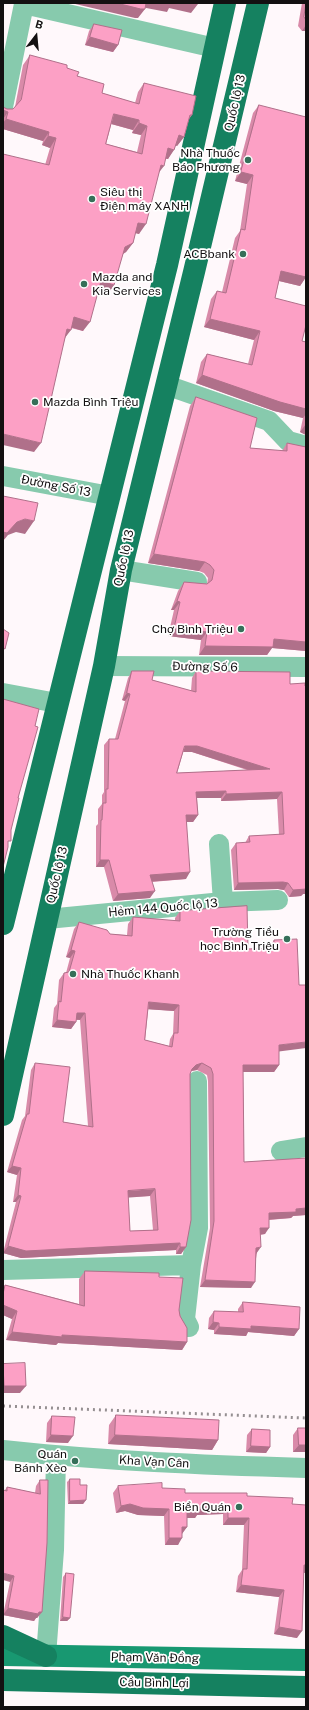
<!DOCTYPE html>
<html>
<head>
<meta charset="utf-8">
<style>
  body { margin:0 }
  #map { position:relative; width:309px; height:1710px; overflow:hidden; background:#fff8fb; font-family:"Public Sans",sans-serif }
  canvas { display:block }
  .frame { position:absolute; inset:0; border:4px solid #131011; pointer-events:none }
  .north { position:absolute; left:16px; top:16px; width:40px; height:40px; -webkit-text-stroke:3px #fff; paint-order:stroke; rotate:16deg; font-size:11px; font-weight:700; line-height:16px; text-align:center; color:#131011 }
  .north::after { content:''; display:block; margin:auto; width:14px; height:18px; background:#131011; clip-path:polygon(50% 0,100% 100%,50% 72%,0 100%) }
</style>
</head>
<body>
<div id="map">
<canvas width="309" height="1710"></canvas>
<div class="frame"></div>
<div class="north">B</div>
</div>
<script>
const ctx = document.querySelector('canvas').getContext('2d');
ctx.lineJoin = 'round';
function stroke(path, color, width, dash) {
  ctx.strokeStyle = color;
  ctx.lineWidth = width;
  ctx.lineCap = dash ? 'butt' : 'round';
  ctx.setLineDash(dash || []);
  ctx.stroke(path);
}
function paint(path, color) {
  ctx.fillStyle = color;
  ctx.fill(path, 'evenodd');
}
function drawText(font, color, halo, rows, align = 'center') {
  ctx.font = font + ' "Public Sans",sans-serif';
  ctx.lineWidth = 3.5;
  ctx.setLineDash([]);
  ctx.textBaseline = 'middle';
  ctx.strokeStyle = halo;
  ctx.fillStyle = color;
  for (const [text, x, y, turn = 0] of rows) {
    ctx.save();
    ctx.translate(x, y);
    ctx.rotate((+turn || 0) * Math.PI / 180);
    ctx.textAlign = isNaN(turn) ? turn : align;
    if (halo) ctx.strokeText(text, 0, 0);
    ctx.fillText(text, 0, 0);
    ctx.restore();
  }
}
const minor = new Path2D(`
  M3,107l21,-103 191,44
  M166,385l103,36 19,20 18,5
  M3,476l107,20
  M121,570l76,12
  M104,666l202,1
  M3,693l54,10
  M219,844l4,58
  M47,919l176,-17 55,-2
  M281,1151l25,-4
  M3,1270l188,-5
  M189,1327l-4,-8 6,-54 7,-37 -1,-147
  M3,1450c101,11 202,15 303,18
  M46,1656l8,-106 2,-94`);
const major = new Path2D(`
  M3,1655l303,5`);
const highway = new Path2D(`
  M3,924l164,-659 58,-262
  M3,1115l101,-449 17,-96 73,-298 64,-269
  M3,1636l43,20`);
const rail = new Path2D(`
  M3,1406l303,12`);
const highwayBridge = new Path2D(`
  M3,1680l303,7`);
const wall = new Path2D(`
  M302,3h4v28h-4l-4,-5z
  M94,24l24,21 -5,7 -28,-7 4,-14z
  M30,55l37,13 35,25 33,10 3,-11 6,-9 48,32 -3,4 -5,18 -7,9 -1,-1 -8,14h-3l-6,13 -20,62 -4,-1 -2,10 -7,9 -3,2 -15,40 -10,-3 -15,40 -12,-3 -6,10 -31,114 11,-287 5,-17 -8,-3 1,-4 -40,-12v-22l4,2h6l2,-2 8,-42zM111,124l22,6 -1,3 9,2 -4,17 -31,-8z
  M259,105l47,172 -6,9 -21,-5 -4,17 27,43 4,1v93l-6,-3 3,-14 -29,-7 -78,-28 5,-21 6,-8 41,10 6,-24 -50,-13 7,-28 6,-8 5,1 13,-54 5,-7 7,-47 -12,-3 18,-68z
  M196,397l54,51 32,3 5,-8 19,4v204l-34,-3 -5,7h-68l2,-15 -33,-4 6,-26h-3l7,-19 6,-9 23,2 1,-6 -4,-5 -5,-2 -51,-8 42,-157z
  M132,671l20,9 39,11 1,-13 4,-7 110,15v208h-3l-2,2 -12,1 -5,-7 -6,-1 -44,1 -3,-40 5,-7h9l4,-7 30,-1 -2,-36 -56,2v-3h-24l1,17 -5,7h-6l-1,57 -34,3 -2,16 -37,3 -9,-34h-8v-41l2,-2v-15l4,-5v-9l2,-3v-47l5,-6h6l10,-38 -3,-1 6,-22zM183,752h9l55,18 -70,3z
  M180,911l68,38 21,-1 5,-8 5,111v14l-5,7h-31l1,90 62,-4v57l-13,1 -2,2 -22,2 -4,14 -5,1 -9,53 -51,-1 10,-59 -2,-147 -1,-6 -10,-5 -6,1 -1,3 -4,173 -5,7h-5v-4l-155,8 -18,-5 13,-51h-3l4,-27 -10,-3 15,-52 3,-4 6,-46 4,-7 28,59 25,4 -8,-106h-4v2l-5,7 -19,-2 2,-19 3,-4 2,-24 5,-7h2l4,-15 -4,-1 8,-28 5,-7 31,12 17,1 1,-11 5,-7 42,4v-3zM148,1009l26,2 -1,23 -3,5 -1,7 -24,-6zM150,1196l3,34 -23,1 -2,-34z
  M85,1271l74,6 20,33 8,32 -5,8 -124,-7 -2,2 -50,-5 6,-21 -9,-4v-26l2,-4 74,19v-25z
  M243,1302l56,27 -5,7 -46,-4 -2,4 -32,-2v-4l-6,-1 1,-11 5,-7 24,1v-3z
  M3,1364l17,29h-17z
  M116,1415l102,25 -6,10 -104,-6 1,-19z
  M52,1416l16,27 -22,-1 1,-19z
  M298,1428l8,24h-13v-17z
  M252,1429l18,18 -4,6 -20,-1 1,-17z
  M70,1479l10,6 6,15 -3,4h-15l-1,-22z
  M40,1480l2,132 -5,6h-1l-2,3 -31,-6 7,-33 -5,-92 2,-3 28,6 1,-7z
  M118,1486l44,2 23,5 62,3 45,8 14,69h-2l-7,65 -23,-4 5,-37 -43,-5 2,-16 4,-6 2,-45h-21v-11l-26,1 -2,3h-8v9l-5,6 -4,12h-13l-1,-29 -26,-1 -13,-4 -9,2 -3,-20z
  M66,1573l4,45 -3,3h-7l3,-44z`);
const shadedWall = new Path2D(`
  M71,3h46l28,6 -7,9h-3z
  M144,3h49l5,1 -7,9 -22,-5 -2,4 -26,-5z
  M306,25v6h-4z
  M90,37l28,8 -5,7 -28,-7z
  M3,110l5,2 -5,7z
  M114,114l25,6 -6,10 -25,-7z
  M6,119l43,13 -6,9 -40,-12v-6z
  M139,123l8,3 -6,9 -9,-2z
  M179,135l5,2 -7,9 -5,-2z
  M48,136l8,2 -6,10 -8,-3z
  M168,148l6,2 -6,9 -7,-2z
  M161,165l3,1 -7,9z
  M241,172l12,3 -6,9 -12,-3z
  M138,223l8,1 -7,10 -7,-2z
  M133,243l-7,9 -8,5 7,-10z
  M281,271l25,6 -6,9 -25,-6z
  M101,281l13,4 -6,9 -14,-4z
  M74,317l16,5 -7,9 -16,-5z
  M210,319l50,12 -6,9 -50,-13z
  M67,329l4,1 -7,9z
  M202,375l104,34v5l-3,4 -29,-7 -78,-28z
  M306,424v11l-6,-3z
  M3,434l38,9 -7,9 -31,-7z
  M25,519l9,2 -9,13 -9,-2 -8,3 -5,6v-9l14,-10z
  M154,554l51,8 -6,9 -51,-8z
  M177,601l3,1 -6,8h-3z
  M174,628l33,4 -6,8 -33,-4z
  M274,639l32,3v9l-34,-3 -5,7h-68l6,-9z
  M127,693l3,1 -5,7 -3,-1z
  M185,746h12l73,23 -5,6 -73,-23h-12z
  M226,791l-5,7h-29l4,-6z
  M282,792l-5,7 -56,2 5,-7z
  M186,815h12l-5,7h-12z
  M100,860h9l-5,7h-8z
  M190,872l-4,7 -40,3 4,-7z
  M283,882l5,1 -4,7 -6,-1 -44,1 4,-7z
  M306,887v7h-3l-2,2 -12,1 4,-7z
  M155,891l-5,7 -37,3 5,-7z
  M71,950l4,1 -5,7 -4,-1z
  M149,1002l30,3 -5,6 -30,-2z
  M77,1013h8l-5,7 -8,-1z
  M57,1020l19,2 -5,7 -19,-2z
  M306,1042v6l-31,4 4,-7z
  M202,1063l-5,7 -6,1 1,-2 4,-4z
  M243,1065h36l-5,7h-35z
  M12,1166l9,2 -4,7 -10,-3z
  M155,1189l-5,7 -27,2 5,-7z
  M18,1195l3,1 -5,6h-3z
  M306,1208v7l-13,1 -2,2 -27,2 5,-7 27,-4z
  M260,1228h9l-4,6 -10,1z
  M180,1243l-4,7 -155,8 -18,-5 5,-7z
  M180,1247h6l-5,7h-5z
  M261,1247l-5,7v-6z
  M205,1280l50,2 -4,6 -51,-1z
  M3,1305l14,6 -5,8 -9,-4z
  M213,1322l6,1 -5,7 -6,-1z
  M251,1326l48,3 -5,7 -46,-4 -2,4 -32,-2 5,-7z
  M12,1332l50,3 125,7 -5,8 -124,-7 -2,2 -50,-5z
  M4,1386h22l-6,7h-17v-5z
  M51,1435l22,1 -5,7 -22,-1z
  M115,1435l103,5 -6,10 -104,-6z
  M299,1445h7v7h-13z
  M251,1446l19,1 -4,6 -20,-1z
  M86,1500l-3,4h-15l2,-3z
  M130,1504l39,5 -5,7 -26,-1 -13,-4 -9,2 5,-7z
  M200,1507h28l-5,7 -26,1 -2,3h-13l5,-7z
  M228,1518h21l-5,7h-21z
  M182,1527h5l-5,7z
  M169,1538h13l-4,7h-13z
  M304,1565h2v8l-7,-1z
  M3,1573l11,3 -4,6 -7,-2z
  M241,1585l43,5 -5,7 -43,-5z
  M8,1608l34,4 -5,6h-1l-2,3 -31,-6z
  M63,1617l7,1 -3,3h-7z
  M279,1627l23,4 -5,7 -23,-4z`);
const building = new Path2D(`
  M117,3h29l-1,6h-4z
  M306,4v16l-2,-3z
  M94,24l28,6 -4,15 -28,-8z
  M30,55l37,10v3l12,4 -2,4 27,8 -2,9 37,11 5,-21 52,13 -4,19h-2l-6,22 -5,-2 -5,15 -6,-2 -4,18 -3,-1 -15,59 -8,-1 -5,20 -8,4 -11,38 -13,-4 -11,41 -16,-5 -3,13 -4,-1 -26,114 -38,-9v-280l46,11 7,-27 -8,-2 1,-4 -43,-13 2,-7 -5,-2v-3l4,2h6l8,-9zM114,114l25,6v3l8,3 -5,28 -36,-10z
  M259,105l47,12v160l-25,-6 -6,27 31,8v19l-4,16 4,1v67l-26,-7 -78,-27 5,-21 45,11 8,-34 -50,-12 7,-28 9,2 15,-64 4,1 8,-55 -12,-3z
  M196,397l61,21 -7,30 37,3v-8l19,4v195l-32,-3 -1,8 -68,-1 2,-14 -33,-4 6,-26 -3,-1 7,-19 23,2 5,-4 2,-10 -4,-5 -5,-3 -51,-8z
  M3,496l35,7 -4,18 -9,-2 -8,3 -10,11 -4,-1z
  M3,629l6,4 -4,16 -2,-1z
  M132,671h22l-2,9 44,12v-21l94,1v12l15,-1v3h1v203l-13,1 -5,-7 -5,-1 -45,1 -2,-40 14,-1 -1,-6 35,-2 -2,-42 -56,2v-3l-30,1 2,23h-12l4,57 -40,3 5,16 -37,3 -9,-34h-9l1,-40h1l1,-17h3v-14h2l1,-50h9l12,-45 -3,-1zM185,746h12l73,23 -93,4z
  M3,699l36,10 -4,17 3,1 -20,71h1l-8,32v11h-3v6l-5,20z
  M247,906l1,43 26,-1v-8l23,-1 2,46h7v57l-27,3v20h-36l1,97 62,-4v50l-10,1v3l-27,1v15h-9l1,19 -5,1 -1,34 -50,-2 9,-59 -1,-147 -2,-6 -9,-5 -6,2 -4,4 -2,5 1,146 -5,27h-6v-4l-154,8 -18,-5 13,-50 -3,-1 3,-27 -9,-2 15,-52h2l6,-51 35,4 -7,55 30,5 -8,-114h-8l-1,9 -19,-2 2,-19 2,1 3,-29 5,-1 6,-21 -4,-1 8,-28 28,8 3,4 22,2 1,-19 47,4v-10zM149,1002l30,3 -1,28h-4l-2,14 -27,-7zM155,1189l3,41 -28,1 -2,-40z
  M85,1271l74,2v4l24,1 -4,32 1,6 7,12v14l-125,-7v2l-50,-5 5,-21 -14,-6v-11l2,-9 79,21z
  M243,1302l57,5 -1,22 -48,-3v3l-32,-2v-4l-6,-1 1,-11 29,1z
  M25,1363l1,23h-22l-1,-22z
  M116,1415l103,5 -1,20 -103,-5z
  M52,1416l23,1 -2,19 -22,-1z
  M298,1428h8v17h-7z
  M252,1429l18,1v17l-19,-1z
  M70,1479h10v6h7l-1,15 -16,1z
  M40,1480h8l-1,63 -5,69h-3l-1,2 -30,-6 6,-32 -11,-3v-83l4,1v-4l33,7z
  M162,1483v5l23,1v4h62v3l46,2 -1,6 14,1v60h-2l-2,66 -23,-4 5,-37 -43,-5 2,-16h4l2,-51h-21v-11h-28v4h-13v16h-5v11h-13v-29l-26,-1 -13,-4 -9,2 -3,-20z
  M66,1573l8,1 -4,44 -7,-1z`);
const markers = [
  [248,160,4,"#356f59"],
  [92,199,4,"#356f59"],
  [243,254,4,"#356f59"],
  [84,284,4,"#356f59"],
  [35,402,4,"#356f59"],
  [241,629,4,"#356f59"],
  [287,939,4,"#356f59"],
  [73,974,4,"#356f59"],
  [75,1461,4,"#356f59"],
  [239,1507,4,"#356f59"]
];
const streetNames = [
  ["Quốc lộ 13",235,103,-77],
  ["Đường Số 13",56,486,11],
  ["Quốc lộ 13",124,558,-78],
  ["Đường Số 6",205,667,1],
  ["Quốc lộ 13",57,875,-77],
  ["Hẻm 144 Quốc lộ 13",163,908,-5],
  ["Kha Vạn Cân",154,1462,3],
  ["Phạm Văn Đồng",155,1658,1],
  ["Cầu Bình Lợi",154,1683,1]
];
const poiNames = [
  ["Nhà Thuốc",240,153],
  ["Báo Phương",240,167],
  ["Siêu thị",100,192,"left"],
  ["Điện máy XANH",100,206,"left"],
  ["ACBbank",235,254],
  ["Mazda and",92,277,"left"],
  ["Kia Services",92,291,"left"],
  ["Mazda Bình Triệu",43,402,"left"],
  ["Chợ Bình Triệu",233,629],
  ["Trường Tiểu",279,932],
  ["học Bình Triệu",279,946],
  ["Nhà Thuốc Khanh",81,974,"left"],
  ["Quán",67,1454],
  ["Bánh Xèo",67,1468],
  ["Biển Quán",231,1507]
];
stroke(minor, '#87caad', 20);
stroke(major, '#189871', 22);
stroke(highway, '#158160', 22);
stroke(rail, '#958f91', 3, [2, 4]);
stroke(highwayBridge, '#158160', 22);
paint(wall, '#d98aa9');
paint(shadedWall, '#b0708a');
paint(building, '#fca0c5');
stroke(building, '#b0708a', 1);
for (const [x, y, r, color] of markers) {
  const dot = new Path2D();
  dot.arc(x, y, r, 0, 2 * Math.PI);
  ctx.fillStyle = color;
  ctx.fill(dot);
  stroke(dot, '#fff', 1.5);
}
drawText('12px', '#131011', '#fff', streetNames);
drawText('12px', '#131011', '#fff', poiNames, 'right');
</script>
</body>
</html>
